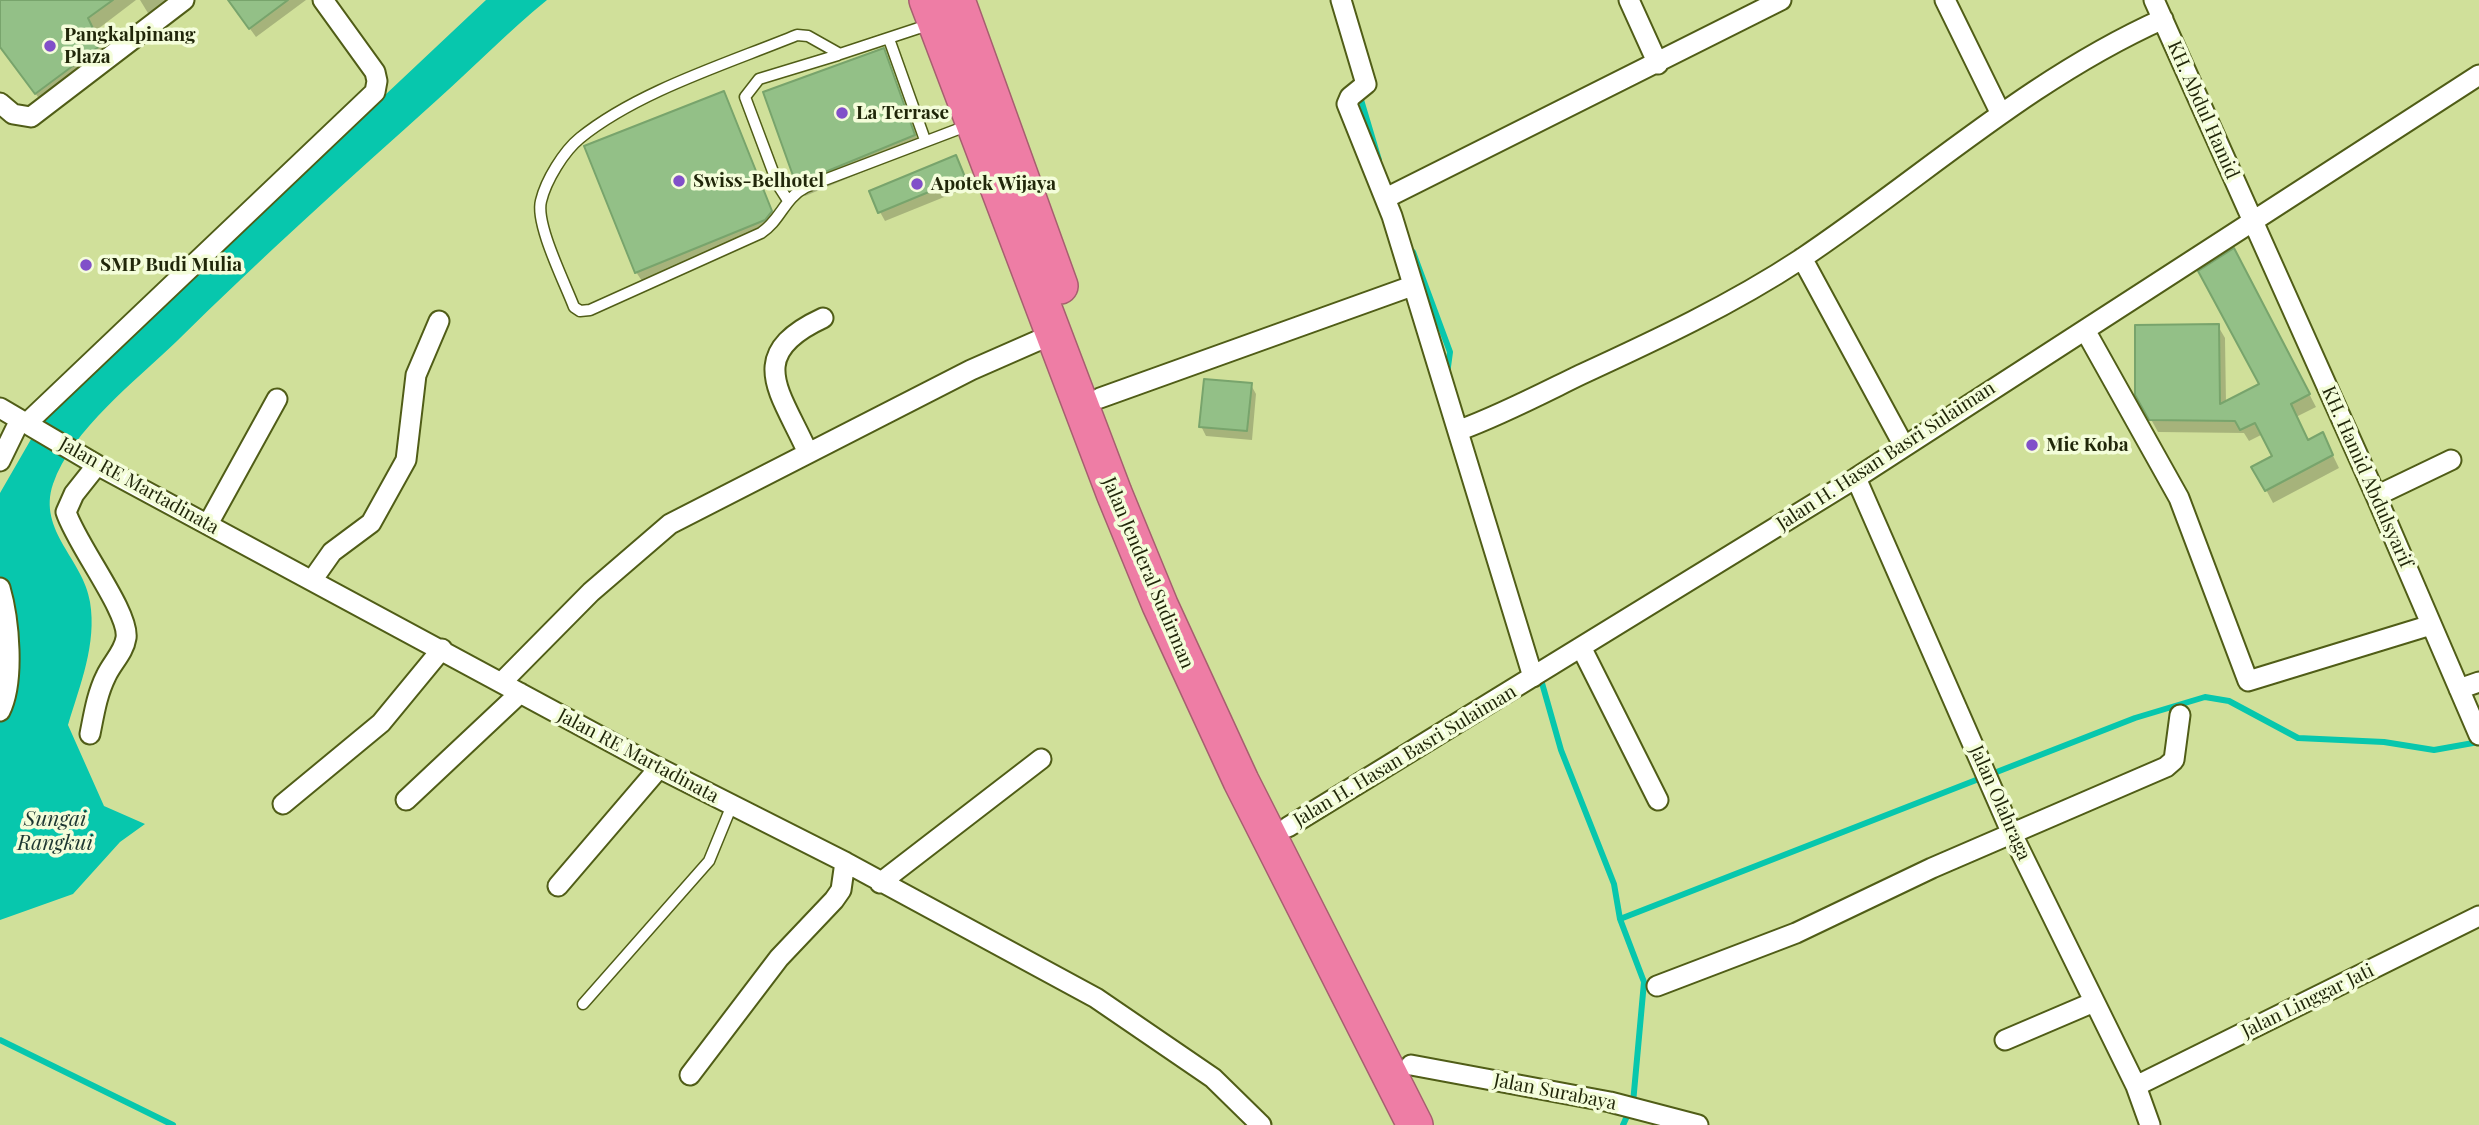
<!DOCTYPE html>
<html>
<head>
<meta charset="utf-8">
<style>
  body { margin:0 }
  canvas { display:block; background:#d0e09a }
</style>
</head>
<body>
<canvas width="2479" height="1125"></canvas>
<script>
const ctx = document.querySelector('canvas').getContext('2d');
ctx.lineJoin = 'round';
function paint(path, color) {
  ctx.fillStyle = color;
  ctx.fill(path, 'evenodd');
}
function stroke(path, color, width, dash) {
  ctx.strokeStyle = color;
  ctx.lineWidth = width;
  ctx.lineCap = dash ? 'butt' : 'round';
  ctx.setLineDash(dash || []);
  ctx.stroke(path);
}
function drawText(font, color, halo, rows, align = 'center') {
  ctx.font = font + ' "Playfair Display",serif';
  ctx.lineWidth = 7;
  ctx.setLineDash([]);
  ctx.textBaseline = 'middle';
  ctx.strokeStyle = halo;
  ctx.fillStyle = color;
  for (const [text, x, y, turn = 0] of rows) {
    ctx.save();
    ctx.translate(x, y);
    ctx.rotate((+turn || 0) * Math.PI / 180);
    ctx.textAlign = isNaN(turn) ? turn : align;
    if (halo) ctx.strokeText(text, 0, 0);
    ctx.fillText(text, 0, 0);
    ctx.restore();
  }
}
const water = new Path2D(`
  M486,0h61c-38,31 -73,67 -110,100 -88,79 -176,158 -260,241 -41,40 -105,88 -124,143 -16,47 31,76 37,118 7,42 -10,83 -22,123l36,81 41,18 -25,18 -47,52 -73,26v-200l10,-106 -10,-38v-83l45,-78z`);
const shadow = new Path2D(`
  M0,0h136l-42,32 13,27 -63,46 -44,-58z
  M140,0h47l-36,18z
  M234,0h72l-50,37 -19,-26z
  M884,51l37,97 -116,48 -40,-103z
  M724,93l54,132 -7,8 -127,51 -8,-12z
  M960,166l9,21 -84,34 -5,-9z
  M2241,263l75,144 -20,10 12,25 15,-7 16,33 -66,35 -19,-36 20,-10 -11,-23 -14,7 -5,-8 -86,-1 -21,-38 81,-68 7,12 1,65 35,-19z
  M1251,385l5,9 -4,46 -46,-4 -5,-10z`);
const stream = new Path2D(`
  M1359,93l20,67
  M1413,252l37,100 -3,22
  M1540,676l21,74 53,134 6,35 24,63 -11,121 -10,22
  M1620,919l515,-201 70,-21 24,4 69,37 86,4 50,8 45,-8
  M0,1040l173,85`);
const building = new Path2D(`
  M0,0h113l-25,18 13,27 -66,49 -35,-47z
  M228,0h60l-39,29z
  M884,48l31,87 -119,49 -33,-92z
  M724,91l48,120 -7,9 -130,53 -51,-127z
  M956,155l9,22 -87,36 -9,-22z
  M2234,248l76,146 -19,10 17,36 15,-8 10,23 -68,36 -14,-24 21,-11 -17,-33 -15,7 -5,-9 -86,-1 -14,-25v-70l84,-1 1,80 39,-20 -61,-113z
  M1204,379l48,4 -5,48 -48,-4z`);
const lane = new Path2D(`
  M931,24l-91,30 -32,-18 -11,-1c-68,28 -159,56 -217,103 -16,13 -34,42 -39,63 -6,23 24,82 33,106l6,4 10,-1 171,-77c20,-13 23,-35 45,-46l163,-62
  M889,39l36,101
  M787,199l-9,-14 -33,-88 14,-18 79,-24
  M583,1004l126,-143 23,-56`);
const street = new Path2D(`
  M1341,0l25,84 -16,13 -3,7 45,112 141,461
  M1629,0l29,64
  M1945,0l55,112
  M2154,0l222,496 103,239
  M0,103l13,11 18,3 153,-117
  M1386,198l395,-198
  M1802,258l102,188
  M2085,330l94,168 69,183 183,-56
  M1100,398l312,-112
  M0,408l97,57 562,303 186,94 251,136 117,80 48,47
  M26,424l349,-332 2,-11 -2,-9 -52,-72
  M1460,430c41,-15 81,-36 120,-55 76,-35 151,-70 221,-116 121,-81 228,-180 362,-240
  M808,453c-27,-61 -65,-98 15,-135
  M0,461l20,-41
  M1856,478l156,356 124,252 14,39
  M2376,496l75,-36
  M208,524l69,-125
  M313,579l19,-27 39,-29 35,-63 10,-85 23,-54
  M0,588c9,31 15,93 0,123
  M1582,649l76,151
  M502,682l89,-90 79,-68 301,-154 82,-36
  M2459,689l20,-7
  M90,734c4,-20 7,-40 16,-58 6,-13 18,-24 20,-38 4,-25 -50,-94 -60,-126l8,-18 23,-29
  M406,800l114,-107
  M283,804l98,-81 61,-74
  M1288,827l568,-349 623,-403
  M880,883l161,-124
  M558,886l101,-118
  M1657,986l139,-53 136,-65 234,-101 8,-7 6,-45
  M2005,1040l89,-38
  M1411,1065l199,37 88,23
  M690,1075l89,-117 55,-58 7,-10 4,-28
  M2136,1086l343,-170`);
const highway = new Path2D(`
  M927,0l187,493 46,112 81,176 174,344
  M957,0l103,286`);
const markers = [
  [50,46,7,"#8150c9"],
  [842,113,7,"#8150c9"],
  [679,181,7,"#8150c9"],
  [917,184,7,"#8150c9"],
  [86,265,7,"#8150c9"],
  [2032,445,7,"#8150c9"]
];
const poiNames = [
  ["Pangkalpinang",64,35],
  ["Plaza",64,57],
  ["La Terrase",856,113],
  ["Swiss-Belhotel",693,181],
  ["Apotek Wijaya",931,184],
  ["SMP Budi Mulia",100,265],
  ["Mie Koba",2046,445]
];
const streetNames = [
  ["KH. Abdul Hamid",2203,110,66],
  ["Jalan H. Hasan Basri Sulaiman",1886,456,-33],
  ["KH. Hamid Abdulsyarif",2367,477,66],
  ["Jalan RE Martadinata",139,486,29],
  ["Jalan Jenderal Sudirman",1148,573,67],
  ["Jalan RE Martadinata",638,756,28],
  ["Jalan H. Hasan Basri Sulaiman",1405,756,-31],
  ["Jalan Olahraga",2000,803,66],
  ["Jalan Linggar Jati",2308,1001,-26],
  ["Jalan Surabaya",1555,1092,11]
];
const waterNames = [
  ["Sungai",55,819],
  ["Rangkui",55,843]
];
paint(water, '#07c7ad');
paint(shadow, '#0003');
stroke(stream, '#07c7ad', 6);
paint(building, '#93c087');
stroke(building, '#78a46c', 2);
stroke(lane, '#505d17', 13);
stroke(street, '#505d17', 23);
stroke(highway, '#a65f6f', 38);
stroke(lane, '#fff', 10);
stroke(street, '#fff', 19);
stroke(highway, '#ee7da5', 35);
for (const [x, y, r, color] of markers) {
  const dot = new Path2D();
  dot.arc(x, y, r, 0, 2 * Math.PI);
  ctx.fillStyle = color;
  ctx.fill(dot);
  stroke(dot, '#f4fdda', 2.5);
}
drawText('bold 19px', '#21270a', '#f4fdda', poiNames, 'left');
drawText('19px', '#21270a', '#f4fdda', streetNames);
drawText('italic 21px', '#1d3631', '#f4fdda', waterNames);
</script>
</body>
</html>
